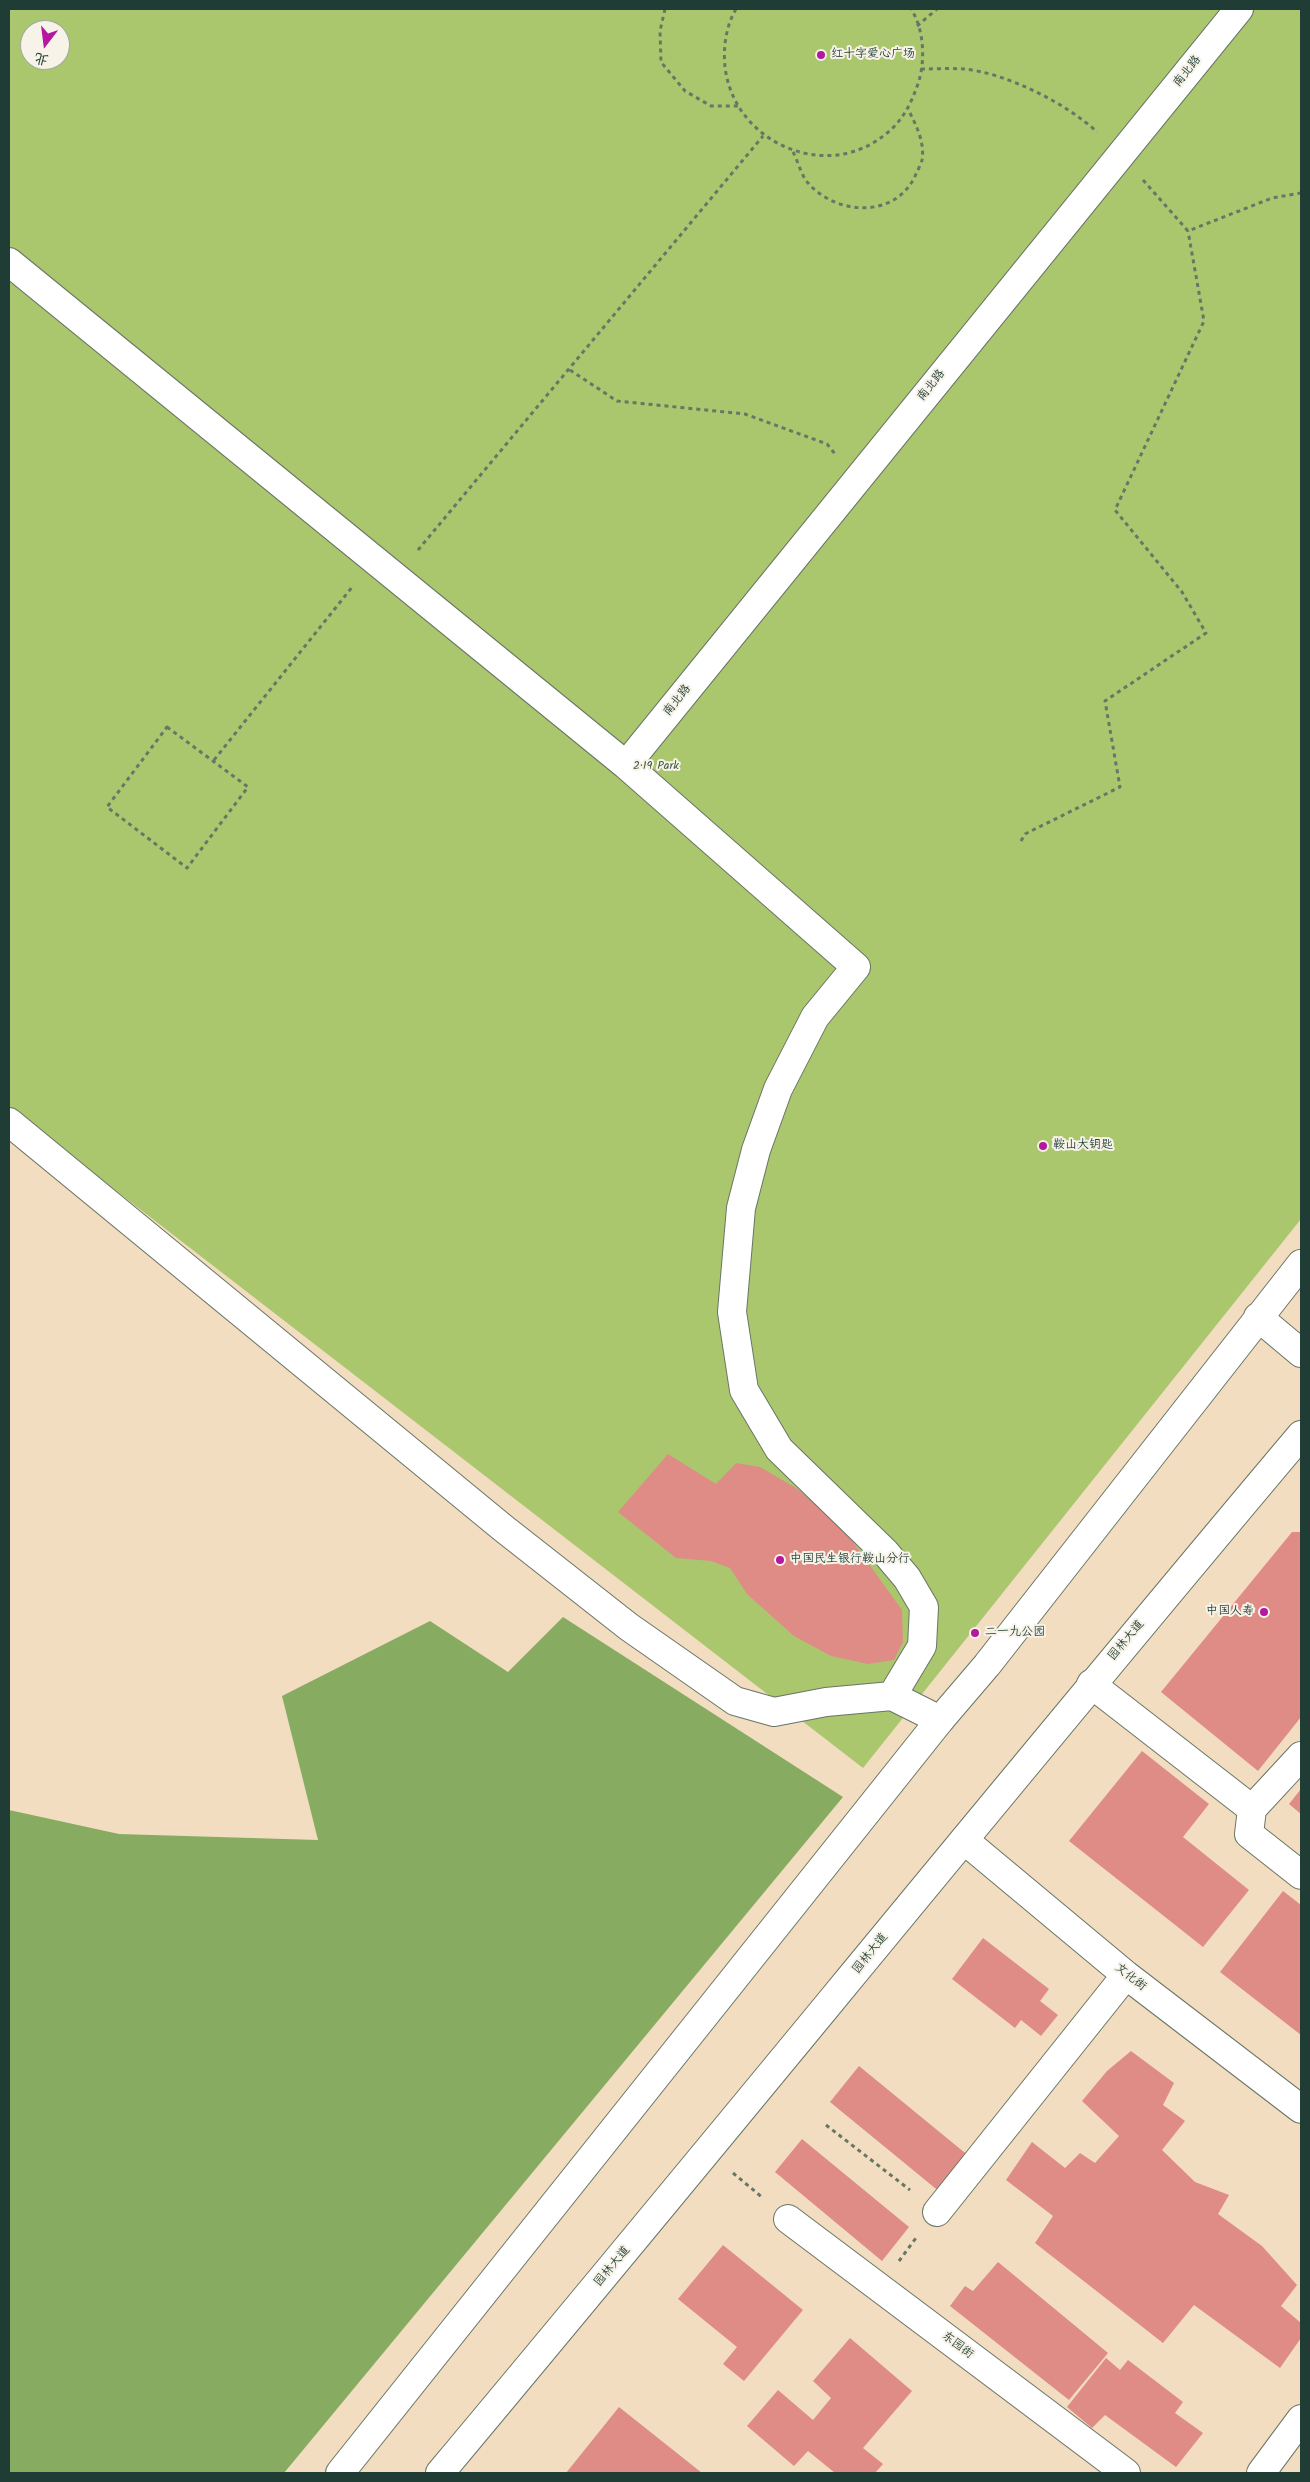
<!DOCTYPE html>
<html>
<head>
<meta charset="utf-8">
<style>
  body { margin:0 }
  #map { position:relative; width:1310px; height:2482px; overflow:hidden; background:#f2ddc0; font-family:Kalam,"LXGW WenKai TC",sans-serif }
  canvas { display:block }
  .frame { position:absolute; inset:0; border:10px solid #1f3d34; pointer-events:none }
  .north { position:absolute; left:20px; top:20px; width:50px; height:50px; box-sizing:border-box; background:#f7f3e8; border:1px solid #a1aaa0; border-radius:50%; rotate:195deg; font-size:14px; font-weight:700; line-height:20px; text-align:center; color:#1f3d34 }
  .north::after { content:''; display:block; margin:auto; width:18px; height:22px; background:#b5179e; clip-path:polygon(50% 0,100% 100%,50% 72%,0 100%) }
</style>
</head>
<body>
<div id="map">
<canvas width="1310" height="2482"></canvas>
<div class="frame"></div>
<div class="north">北</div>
</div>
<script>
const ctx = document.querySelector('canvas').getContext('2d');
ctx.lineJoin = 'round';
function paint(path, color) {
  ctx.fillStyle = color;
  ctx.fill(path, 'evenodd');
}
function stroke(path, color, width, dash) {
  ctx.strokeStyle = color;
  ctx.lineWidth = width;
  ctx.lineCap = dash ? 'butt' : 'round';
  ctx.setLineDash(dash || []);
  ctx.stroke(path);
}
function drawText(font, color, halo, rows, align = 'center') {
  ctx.font = font + ' Kalam,"LXGW WenKai TC",sans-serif';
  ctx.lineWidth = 4;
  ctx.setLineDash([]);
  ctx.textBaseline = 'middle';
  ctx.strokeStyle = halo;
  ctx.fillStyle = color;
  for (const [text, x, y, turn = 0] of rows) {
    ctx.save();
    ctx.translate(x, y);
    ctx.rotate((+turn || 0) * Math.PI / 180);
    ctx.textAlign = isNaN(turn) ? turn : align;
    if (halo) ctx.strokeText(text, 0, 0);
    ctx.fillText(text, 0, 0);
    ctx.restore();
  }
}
const green = new Path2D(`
  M9,9h1292v1210l-438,549 -854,-660zM30,30h30v30h-30z`);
const forest = new Path2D(`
  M563,1617l280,180 -559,676h-275v-663l110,24 199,6 -36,-144 148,-75 78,51z`);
const building = new Path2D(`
  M668,1454l48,30 20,-21 24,4 36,21 47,40 59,82 1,32 -9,18 -26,4 -37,-8 -37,-20 -47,-42 -17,-26 -19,-7 -35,-3 -58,-46z
  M1292,1532h9v185l-43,54 -97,-79z
  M1142,1751l67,53 -26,33 66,53 -46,57 -134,-106z
  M1301,1789v25l-12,-10z
  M1283,1891l18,14v130l-81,-63z
  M983,1938l66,51 -9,12 18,14 -17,21 -20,-16 -6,8 -63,-49z
  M1131,2051l43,32 -11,22 22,16 -23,29 33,32 34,13 -11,19 44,32 35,39 -16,21 20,17v15l-21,30 -86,-63 -31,38 -128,-100 18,-27 -47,-36 26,-38 33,26 15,-15 15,10 24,-27 -37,-35 25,-30z
  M859,2066l111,91 -29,36 -111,-91z
  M802,2139l107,88 -27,34 -107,-89z
  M723,2245l80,65 -59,71 -21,-17 14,-17 -59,-48z
  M998,2262l110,91 -39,47 -119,-94 15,-20 8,5z
  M850,2338l62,53 -49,57 20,16 -8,9h-40l-27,-22 -14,15 -47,-40 31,-36 35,30 18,-22 -18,-17z
  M1106,2358l14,12 8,-10 55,42 -8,11 28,20 -27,34 -71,-52 -13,13 -25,-21z
  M619,2407l83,66h-136z`);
const path = new Path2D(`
  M665,9l-5,22 1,31 24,29 26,15h27
  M736,9c-10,17 -13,38 -11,58 9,76 102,117 162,66 14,-11 23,-27 29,-44 10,-23 9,-59 -5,-80
  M917,26l20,-17
  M921,69c14,0 29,-1 43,0 42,4 102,34 133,63
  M793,152c5,9 8,23 15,31 29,33 89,36 108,-9 2,-4 5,-10 6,-14 3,-18 -6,-35 -14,-51
  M1143,180l45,51 84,-33 29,-5
  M570,370l47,31 128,13 82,30 8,10
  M418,550l345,-414
  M167,727l81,60 -61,81 -80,-61z
  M214,760l139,-174
  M1021,841l4,-7 95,-47 -15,-86 101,-68 -24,-41 -67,-82 89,-189 -16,-90
  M826,2125l84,65
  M733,2173l30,25
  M899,2261l17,-23`);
const minor = new Path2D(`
  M9,262l617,503 230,202 -41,50 -37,72 -22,61 -15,58 -9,104 12,78 35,59 106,103 22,26 17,29 -2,39 -30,50
  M626,765l613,-756
  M9,1122l494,406 126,99 106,74 39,11 52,-10 66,-6 48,24
  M1091,1684l161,125 -3,25 52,41
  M1252,1809l49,-53
  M964,1840l162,135 175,134
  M937,2212l189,-237
  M788,2219l338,254
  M1261,2473l40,-54`);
const major = new Path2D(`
  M1258,1317l43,36
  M340,2473l600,-753 47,-55 314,-401
  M440,2473c289,-345 571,-694 861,-1038`);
const markers = [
  [821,55,5,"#b5179e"],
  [1043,1146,5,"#b5179e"],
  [780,1560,5,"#b5179e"],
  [1264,1612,5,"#b5179e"],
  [975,1633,5,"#b5179e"]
];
const poiNames = [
  ["红十字爱心广场",831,55],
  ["鞍山大钥匙",1053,1146],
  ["中国民生银行鞍山分行",790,1560],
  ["中国人寿",1254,1612,"right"],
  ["二一九公园",985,1633]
];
const streetNames = [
  ["南北路",1188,72,-51],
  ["南北路",932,386,-51],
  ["南北路",678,701,-51],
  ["园林大道",1127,1641,-50],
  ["园林大道",871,1954,-51],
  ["文化街",1130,1978,38],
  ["园林大道",613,2267,-50],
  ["东园街",957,2346,37]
];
const parkNames = [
  ["2·19 Park",656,767]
];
paint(green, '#aac76e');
paint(forest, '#87ac61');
paint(building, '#df8c86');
stroke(minor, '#697565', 30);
stroke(major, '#697565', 30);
stroke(path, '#697565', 3, [4, 4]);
stroke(minor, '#fff', 28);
stroke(major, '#fff', 28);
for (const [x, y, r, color] of markers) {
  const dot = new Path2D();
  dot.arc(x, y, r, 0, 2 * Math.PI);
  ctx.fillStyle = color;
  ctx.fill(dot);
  stroke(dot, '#f7f3e8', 2);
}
drawText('12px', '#1f3d34', '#f7f3e8', poiNames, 'left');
drawText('12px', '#1f3d34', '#f7f3e8', streetNames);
drawText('12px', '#3b5940', '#f7f3e8', parkNames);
</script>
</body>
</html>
